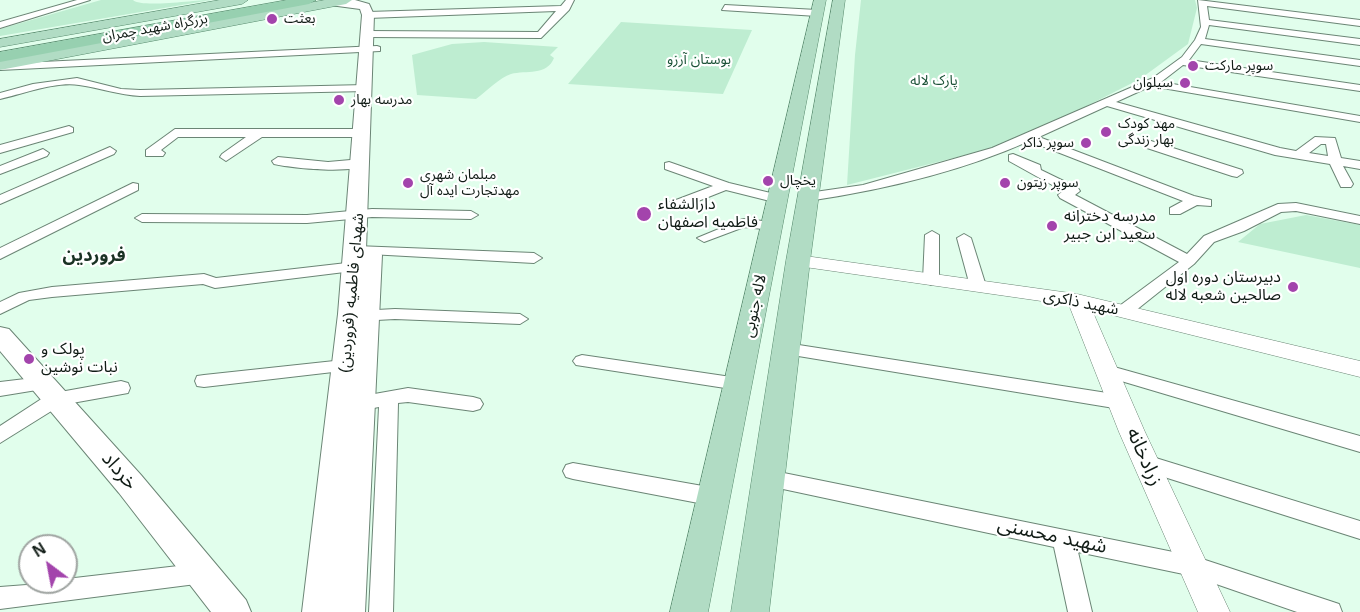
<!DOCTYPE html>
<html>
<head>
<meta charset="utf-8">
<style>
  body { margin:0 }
  #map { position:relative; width:1360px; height:612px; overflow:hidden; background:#e1feec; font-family:Helvetica,sans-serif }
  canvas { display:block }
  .north { position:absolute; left:18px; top:534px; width:60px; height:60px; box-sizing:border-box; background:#fff; border:2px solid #9fa4a1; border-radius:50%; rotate:328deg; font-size:16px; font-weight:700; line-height:24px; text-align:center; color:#101b15 }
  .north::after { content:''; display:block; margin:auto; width:21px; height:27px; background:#a344ac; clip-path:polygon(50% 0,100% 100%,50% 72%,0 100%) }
</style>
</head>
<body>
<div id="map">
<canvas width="1360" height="612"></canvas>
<div class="north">N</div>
</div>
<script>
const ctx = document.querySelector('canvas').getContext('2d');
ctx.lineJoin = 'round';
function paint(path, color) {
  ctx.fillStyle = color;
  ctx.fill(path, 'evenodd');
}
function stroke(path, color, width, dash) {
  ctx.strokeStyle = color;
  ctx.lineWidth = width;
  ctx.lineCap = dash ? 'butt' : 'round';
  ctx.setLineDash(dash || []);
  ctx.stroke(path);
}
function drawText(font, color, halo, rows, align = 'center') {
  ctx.font = font + ' Helvetica,"Noto Sans Arabic",sans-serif';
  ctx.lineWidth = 4.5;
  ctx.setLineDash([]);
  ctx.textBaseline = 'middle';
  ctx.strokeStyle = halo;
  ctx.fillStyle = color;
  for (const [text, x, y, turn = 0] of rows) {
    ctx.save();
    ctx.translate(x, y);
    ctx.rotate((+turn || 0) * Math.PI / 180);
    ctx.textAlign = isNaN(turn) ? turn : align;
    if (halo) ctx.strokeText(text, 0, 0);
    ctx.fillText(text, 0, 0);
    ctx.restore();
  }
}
const green = new Path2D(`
  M101,0h32c8,8 62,0 78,0l-211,36v-7z
  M861,0h334l2,8 -9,36 -48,35 -61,31 -90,39 -142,36 8,-130z
  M621,22l131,8 -29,64 -155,-10z
  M484,42l74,5 -8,8 4,3c-7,18 -28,12 -43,16 -11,3 -25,18 -35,25l-59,-4 -5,-40 40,-11z
  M1306,215l54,10v43l-122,-26 22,-18z`);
const minor = new Path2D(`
  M77,0h13l-90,28v-6z
  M566,0h8l-5,10 -28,28 -173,-1 -5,-3 5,-3 170,1 18,-21 -188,7 -4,-3 4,-3 193,-6z
  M1198,0l162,20v6l-153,-20 2,14 151,19v6l-151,-20 -4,14 155,21v6l-159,-22 -12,16 171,25v6l-177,-26 -22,17 199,34v6l-209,-36 -35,16 164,46 16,3 19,-14 20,1 6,20 19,3v8l-17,-3 10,18 -2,3h-10l-11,-23 -55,-9 -168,-49 -68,31 155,59 17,4v6l-14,-1 -17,9h-10v-6l13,-7 -154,-60c-69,31 -147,49 -221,60l-7,-4 7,-4 55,-8 129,-37 161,-70 29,-21 13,-17 6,-13zM1321,144h5l2,12 -19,-3z
  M725,5l92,5 4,3 -4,3 -95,-6z
  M377,46l3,1v4l-380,19v-6z
  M77,78l44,11 19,1 226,-5 5,3 -5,3 -226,5c-21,-1 -40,-8 -61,-11 -22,-4 -57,9 -79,14v-6l33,-9z
  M69,126l4,2v4l-73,21v-8z
  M175,129h189l6,4 -6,4h-102l-36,24 -6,-4 2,-3 24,-17h-68l-17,13 4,3 -2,3h-17v-6z
  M1151,141l91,29 1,3 -6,4 -5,-1 -85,-28v-6z
  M110,147l6,4 -2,3 -114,50v-9z
  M43,149l6,4 -2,3 -47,18v-8z
  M1013,154l27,11 1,5 37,18 2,3 -5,4 112,59 17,-18 74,-32 18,-1 64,13v8l-64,-13 -15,1 -37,19 -30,11 -20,22 -64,51 -6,1 -8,-5 2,-4 61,-45 -119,-64 -2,-3 5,-4 -54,-30v-6z
  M278,157l50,5 34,-3 6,4c-13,12 -76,5 -94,1l-2,-3z
  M669,162l60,21 54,13 2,3 -7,4 -52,-13 -48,19h-10v-6l45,-17 -48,-17v-6z
  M133,183l5,1v6l-138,69v-11z
  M372,209l99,2 7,4 -7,4 -99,-2 -65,6 -165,-1 -7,-4 7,-4 165,1z
  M743,219l30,3 7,4 -7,4 -29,-3 -40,15 -7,-4z
  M932,231l7,4v45l-8,5 -8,-5 2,-45z
  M964,234l7,4 15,48 -2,3 -6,2 -8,-5 -13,-48z
  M356,246l178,7 8,5 -8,5 -183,-10 -2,-3z
  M364,261l5,2 3,3 -3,3 -154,19 -12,-4 -151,13 -23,3 -29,14v-12l19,-9 33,-6 152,-13 12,4z
  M395,309l125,5 8,5 -8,5 -125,-5 -37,2 -8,-5 8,-5z
  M786,343l334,52 7,2 3,5 -3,5 -7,2 -340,-56 -3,-4 3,-4z
  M582,355l156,23 7,1 2,5 -2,5 -7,1 -162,-25 -3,-4 3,-4z
  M353,359l6,2 3,4 -3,4 -155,18 -7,-1 -2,-5 2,-5 7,-1z
  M1107,365l253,71v16l-259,-77 -3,-4 3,-4z
  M42,377l7,1 2,5 -2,5 -49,8v-14z
  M121,381l7,2 2,5 -2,5 -67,12 -61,38v-17l49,-32z
  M408,388l65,9 7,2 3,5 -3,5 -7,2 -65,-9 -10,1 -5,209h-24l10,-205 -27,5 -7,-2 -3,-5 3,-5 7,-2z
  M1146,455l214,66v18l-221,-70 -3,-6 3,-6z
  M573,463l141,25 8,3 3,6 -3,6 -8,3 -141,-27 -7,-2 -3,-6 3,-6z
  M769,470l424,86 137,45 9,3 3,8h-45l-104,-36 -115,-24 14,60h-24l-14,-65 -285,-61 -7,-2 -4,-6 4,-6z
  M204,563l8,3 4,7 -4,7 -8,3 -204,26v-22l66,-5v-3z`);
const tertiary = new Path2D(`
  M798,255l279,39 283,67v16l-268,-67 53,122 85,180h-32l-79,-180 -50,-127 -278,-40 -3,-4 3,-4z`);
const secondary = new Path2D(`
  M329,0h26l14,4 5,11 -8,235h13l3,5 -17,357h-63l36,-298 24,-299 -2,-6 -30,-4z
  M0,327l9,2 132,146 105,125 5,12h-40l-92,-119 -119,-142z`);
const primary = new Path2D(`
  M220,0h28l-6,4 -242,43v-8z
  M325,0h27l-6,4 -346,66v-10z
  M814,0h12l-118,612h-38z
  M833,0h12l-35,261 -41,351h-38l55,-351z`);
const trunk = new Path2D(`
  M287,0h29l-7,4 -309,58v-10z`);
const markers = [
  [272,19,6,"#a344ac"],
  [1193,66,6,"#a344ac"],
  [1185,83,6,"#a344ac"],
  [339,100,6,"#a344ac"],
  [1106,132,6,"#a344ac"],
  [1086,143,6,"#a344ac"],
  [768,181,6,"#a344ac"],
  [408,183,6,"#a344ac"],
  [1005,183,6,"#a344ac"],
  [644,214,8,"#a344ac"],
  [1052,226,6,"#a344ac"],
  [1293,287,6,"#a344ac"],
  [29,359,6,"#a344ac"]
];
const farPoinames = [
  ["بعثت",284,19],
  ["سوپر مارکت",1205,66],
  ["سیلوان",1173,83,"right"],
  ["مدرسه بهار",351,100],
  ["مهد کودک",1118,124],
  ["بهار زندگی",1118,140],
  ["سوپر ذاکر",1074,143,"right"],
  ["مبلمان شهری",420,175],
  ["مهدتجارت ایده آل",420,191],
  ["یخچال",780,181],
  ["سوپر زیتون",1017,183]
];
const farStreetnames = [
  ["بزرگراه شهید چمران",155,28,-10]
];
const farParknames = [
  ["بوستان آرزو",699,60],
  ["پارک لاله",934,81]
];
const poiNames = [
  ["دارالشفاء",658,205],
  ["فاطمیه اصفهان",658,223],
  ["مدرسه دخترانه",1064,217],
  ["سعید ابن جبیر",1064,235],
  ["دبیرستان دوره اول",1281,278,"right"],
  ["صالحین شعبه لاله",1281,296,"right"],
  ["پولک و",41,350],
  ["نبات نوشین",41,368]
];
const streetNames = [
  ["شهدای فاطمیه (فروردین)",352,293,-85],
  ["شهید ذاکری",1081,303,11],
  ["لاله جنوبی",755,306,-78]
];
const neighbourhoodNames = [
  ["فروردین",94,256]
];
const nearStreetnames = [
  ["زرادخانه",1144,457,66],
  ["خرداد",119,471,49],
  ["شهید محسنی",1052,536,12]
];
paint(green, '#beedd1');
stroke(minor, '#6b8575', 2);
stroke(tertiary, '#6b8575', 1);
stroke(secondary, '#6b8575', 2);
stroke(primary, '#578a6d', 1);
stroke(trunk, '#578a6d', 1);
paint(minor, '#fff');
paint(tertiary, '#fff');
paint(secondary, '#fff');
paint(primary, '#b1dcc4');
paint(trunk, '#97d0b0');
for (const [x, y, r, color] of markers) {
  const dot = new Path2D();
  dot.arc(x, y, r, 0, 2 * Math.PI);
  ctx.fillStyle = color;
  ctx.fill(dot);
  stroke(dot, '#fff', 2);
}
drawText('14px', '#101b15', '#fff', farPoinames, 'left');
drawText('14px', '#101b15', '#fff', farStreetnames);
drawText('14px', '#1b5237', '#fff', farParknames);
drawText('16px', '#101b15', '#fff', poiNames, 'left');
drawText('16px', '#101b15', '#fff', streetNames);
drawText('bold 18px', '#1a3224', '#fff', neighbourhoodNames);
drawText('20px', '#101b15', '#fff', nearStreetnames);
</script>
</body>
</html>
